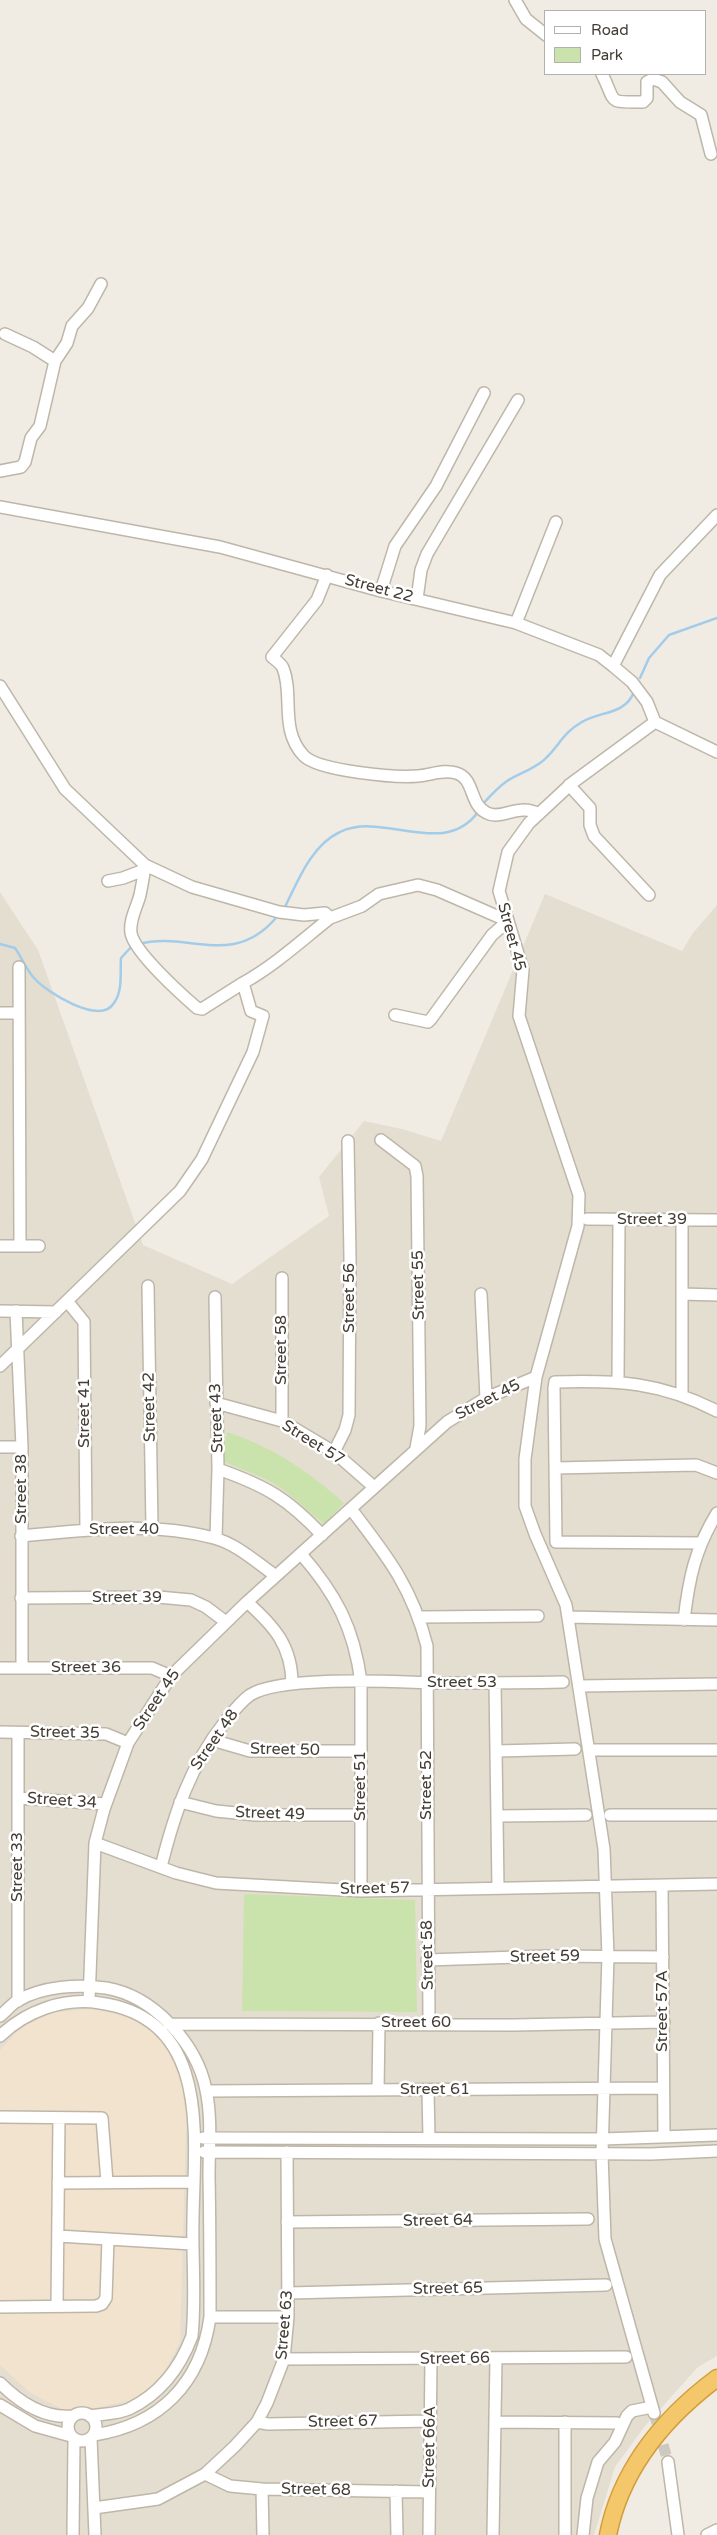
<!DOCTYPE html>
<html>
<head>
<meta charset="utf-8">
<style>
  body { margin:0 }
  #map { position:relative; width:717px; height:2535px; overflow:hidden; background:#f0ece3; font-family:"Varela Round",sans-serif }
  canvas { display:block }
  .legend { position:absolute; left:544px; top:10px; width:162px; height:65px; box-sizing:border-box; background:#fff; border:1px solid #b3b1ae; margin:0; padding:6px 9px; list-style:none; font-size:15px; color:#423c34 }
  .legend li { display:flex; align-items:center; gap:10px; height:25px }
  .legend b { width:25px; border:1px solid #b3b1ae }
</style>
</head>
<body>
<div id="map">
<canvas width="717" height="2535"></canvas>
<ul class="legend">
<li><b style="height:6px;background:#fff"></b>Road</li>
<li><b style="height:14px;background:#cae3ad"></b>Park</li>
</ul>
</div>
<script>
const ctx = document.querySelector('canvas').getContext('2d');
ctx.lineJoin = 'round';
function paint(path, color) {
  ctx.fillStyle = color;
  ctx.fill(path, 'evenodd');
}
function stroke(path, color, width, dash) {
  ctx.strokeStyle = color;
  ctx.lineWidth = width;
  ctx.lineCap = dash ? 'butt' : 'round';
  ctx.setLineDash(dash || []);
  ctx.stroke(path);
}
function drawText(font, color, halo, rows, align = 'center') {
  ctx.font = font + ' "Varela Round",sans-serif';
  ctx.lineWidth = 5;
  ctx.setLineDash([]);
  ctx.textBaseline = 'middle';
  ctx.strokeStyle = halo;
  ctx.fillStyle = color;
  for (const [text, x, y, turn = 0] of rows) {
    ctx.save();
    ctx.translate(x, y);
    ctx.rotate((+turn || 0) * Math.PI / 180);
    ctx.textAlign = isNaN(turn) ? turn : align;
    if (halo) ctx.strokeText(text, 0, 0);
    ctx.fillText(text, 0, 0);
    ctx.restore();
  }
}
const residential = new Path2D(`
  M0,892l38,58 105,295 89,39 97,-68 -10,-39 45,-56 38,8 39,12 104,-247 137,57 11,-18 24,-28v1451l-19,11 -53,59 -30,41 -21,68h-594z`);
const commercial = new Path2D(`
  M87,2009l33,2 40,26 14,23 13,35 -7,247 -15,29 -17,18 -17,11 -40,9 -27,1 -35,-18 -29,-27v-315l22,-23 29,-14z`);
const green = new Path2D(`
  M227,1432c46,15 81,39 117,71l-20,21 -40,-34 -18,-11 -44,-18z
  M244,1894l171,6 2,112 -175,-1z`);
const stream = new Path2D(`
  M640,678l9,-20 20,-23 48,-17
  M482,805c8,-9 15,-17 25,-24 12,-8 31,-13 40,-24 13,-13 17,-25 35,-35 18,-11 43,-7 52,-30
  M284,909c13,-26 27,-64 56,-77 43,-21 104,27 138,-20
  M0,944l15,4c7,10 11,21 19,30 12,14 66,48 80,25 9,-12 6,-31 7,-45l12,-13
  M139,944c48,-13 93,24 136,-25`);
const minorTunnel = new Path2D(`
  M654,2413l14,49`);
const minor = new Path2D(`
  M515,0l11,19 20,16
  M602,74c15,30 4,28 41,28l4,-4v-16l6,-3 9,3 18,20 21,13 10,39
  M5,334l28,13 22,14
  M0,471l21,-4 4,-5 6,-24 9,-12 15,-65 12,-18 5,-17 16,-18 13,-24
  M0,507l220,40 161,44 135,32 83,32 14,11 19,16 15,20 8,20 62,30
  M327,575l-10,25 -45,57c4,3 9,7 11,11 11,27 -4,62 21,88 15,15 92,22 114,20 13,-1 26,-7 38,-3 19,5 13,32 31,40 12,6 25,-4 38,-3 4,0 10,2 14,4
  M381,591l14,-45 41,-60 48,-93
  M417,599l4,-29 6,-16 91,-154
  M516,623l40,-101
  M613,666l47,-91 57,-60
  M0,686l65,103 80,76 47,22 87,25 25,3 21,-2 5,5c-29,23 -55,47 -87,65l8,28 12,5 -10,36 -51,107 -22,32 -180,175
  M569,785l21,23v17l4,11 55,59
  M145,865c-1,10 -3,20 -5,30 -3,12 -11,25 -9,38 3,19 51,62 66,75l5,1 41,-26
  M108,881l15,-3 21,-8
  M330,918l32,-12 17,-12 39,-9 19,5 71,31 -16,14 -61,84 -3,3 -33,-7
  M19,967l1,279
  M0,1013h17
  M381,1140l34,26 2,10 3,250 -4,22
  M587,1219l130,1
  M0,1246h39
  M148,1286l4,241
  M481,1294l5,104
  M682,1294l35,1
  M215,1297l3,172 -2,69
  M67,1301l17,21 2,208
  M0,1311l56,1
  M16,1311l6,136v221
  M536,1377l-11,82v47l10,28 31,71 38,244 4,107 -6,198 3,85 49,174
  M618,1381l1,-161
  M682,1395v-174
  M216,1403l66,18 52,31 40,35
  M282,1421v-143
  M0,1447h22
  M334,1452l11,-22 4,-15 1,-157 -2,-117
  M555,1468l141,-3 21,8
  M218,1469c48,17 69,29 104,66
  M351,1509c36,47 61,78 76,137l2,377
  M21,1536c64,-6 131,-15 193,2 23,6 43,25 62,38
  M701,1543l-145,-1 -2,-154 1,-6c63,-2 105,0 162,29
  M301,1554c35,40 53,74 60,128v209
  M21,1598l137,-1 33,3 15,7 20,15
  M247,1602c27,24 45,44 45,82
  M420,1617l118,-1
  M568,1617l149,3
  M684,1620c5,-42 11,-71 33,-107
  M0,1668h152l19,8
  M495,1683l3,205
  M580,1686l137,-2
  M0,1732l106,2 22,9
  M212,1740l38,11h111
  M589,1750h128
  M497,1751l78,-2
  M18,1798l87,6
  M180,1802l36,9 40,4h105
  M610,1815h107
  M497,1816l89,-1
  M95,1843l81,30 40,10 145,8 356,-7
  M161,1867c13,-52 29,-101 63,-144 8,-10 16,-21 26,-28 31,-20 147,-13 188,-12 42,0 83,0 125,-1
  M662,1886l2,250
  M427,1960l122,-4 114,1
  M18,2001v-268
  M89,2001l6,-158 9,-34 24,-66 43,-67 76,-74 200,-180 39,-24 50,-21 42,-151 1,-31 -60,-179 4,-46 -24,-79 9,-39 21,-29 43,-40 83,-61
  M0,2016c6,-5 11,-11 17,-15 25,-15 61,-17 89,-13 48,8 91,56 100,102 6,28 3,59 3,87 1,47 1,94 1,140 -9,67 -51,108 -116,118
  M169,2024l345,1 150,-3
  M0,2036c26,-25 64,-39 100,-33 112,16 94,134 93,216 -1,39 3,79 -1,117 -12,32 -32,58 -63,73 -11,5 -27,5 -39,7
  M378,2090l1,-67
  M428,2090l1,48
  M206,2091l457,-3
  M0,2117l102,1 5,64
  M203,2138l400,1 114,-4
  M204,2152l447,2 66,-3
  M58,2183l135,-1
  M287,2222l301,-3
  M58,2236l134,8
  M289,2293l317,-8
  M57,2306l2,-188
  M0,2307l96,-1 6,-2 4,-6 2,-59
  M210,2317h78
  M284,2359l342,-2
  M0,2383c20,20 44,36 73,33
  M0,2405l35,21 36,10
  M68 2427a14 14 0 1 1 28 0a14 14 0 1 1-28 0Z
  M257,2422l11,2 162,-3
  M495,2422l122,1
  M565,2422v113
  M91,2438l4,97
  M668,2462l10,73
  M205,2474l25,12 32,3 167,3
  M262,2489l1,46
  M396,2491l1,44
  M94,2508l64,-9 47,-25 30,-28 22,-24 10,-19 17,-44 4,-42 -1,-165
  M73,2535l1,-96
  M429,2535l2,-175
  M493,2535l3,-176
  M583,2535l4,-37 11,-36 17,-20 12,-26 5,-5 20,-4
  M707,2535l10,-5`);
const highway = new Path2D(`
  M608,2535c13,-66 57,-118 109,-157`);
const streetNames = [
  ["Street 22",379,589,15],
  ["Street 45",511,937,75],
  ["Street 39",652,1220],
  ["Street 55",419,1285,-91],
  ["Street 56",350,1298,-90],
  ["Street 58",282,1350,-90],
  ["Street 45",488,1400,-27],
  ["Street 42",150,1407,-91],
  ["Street 41",85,1413,-90],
  ["Street 43",217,1418,-92],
  ["Street 57",313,1443,32],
  ["Street 38",22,1489,-90],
  ["Street 40",124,1530],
  ["Street 39",127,1598],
  ["Street 36",86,1668],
  ["Street 53",462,1683],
  ["Street 45",157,1700,-56],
  ["Street 35",65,1733,1],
  ["Street 48",215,1740,-55],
  ["Street 50",285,1750,1],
  ["Street 52",427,1785,-90],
  ["Street 51",361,1786,-90],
  ["Street 34",62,1801,4],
  ["Street 49",270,1814,2],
  ["Street 33",18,1867,-90],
  ["Street 57",375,1889,-1],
  ["Street 58",428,1955,-91],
  ["Street 59",545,1957,-1],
  ["Street 57A",663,2011,-90],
  ["Street 60",416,2023],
  ["Street 61",435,2090],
  ["Street 64",438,2221,-1],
  ["Street 65",448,2289,-1],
  ["Street 63",285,2325,-85],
  ["Street 66",455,2359,-1],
  ["Street 67",343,2422,-1],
  ["Street 66A",430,2447,-89],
  ["Street 68",316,2490,1]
];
paint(residential, '#e4ded1');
paint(commercial, '#f2e3ce');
paint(green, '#cae3ad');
stroke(stream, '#a2ccea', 2.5);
stroke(minorTunnel, '#cdc9c0', 11, [11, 5.5]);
stroke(minor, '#beb7a9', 14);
stroke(highway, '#d29d3b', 19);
stroke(minor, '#fff', 11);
stroke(highway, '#f4c86a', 16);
drawText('16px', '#423c34', '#fff', streetNames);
</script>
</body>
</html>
